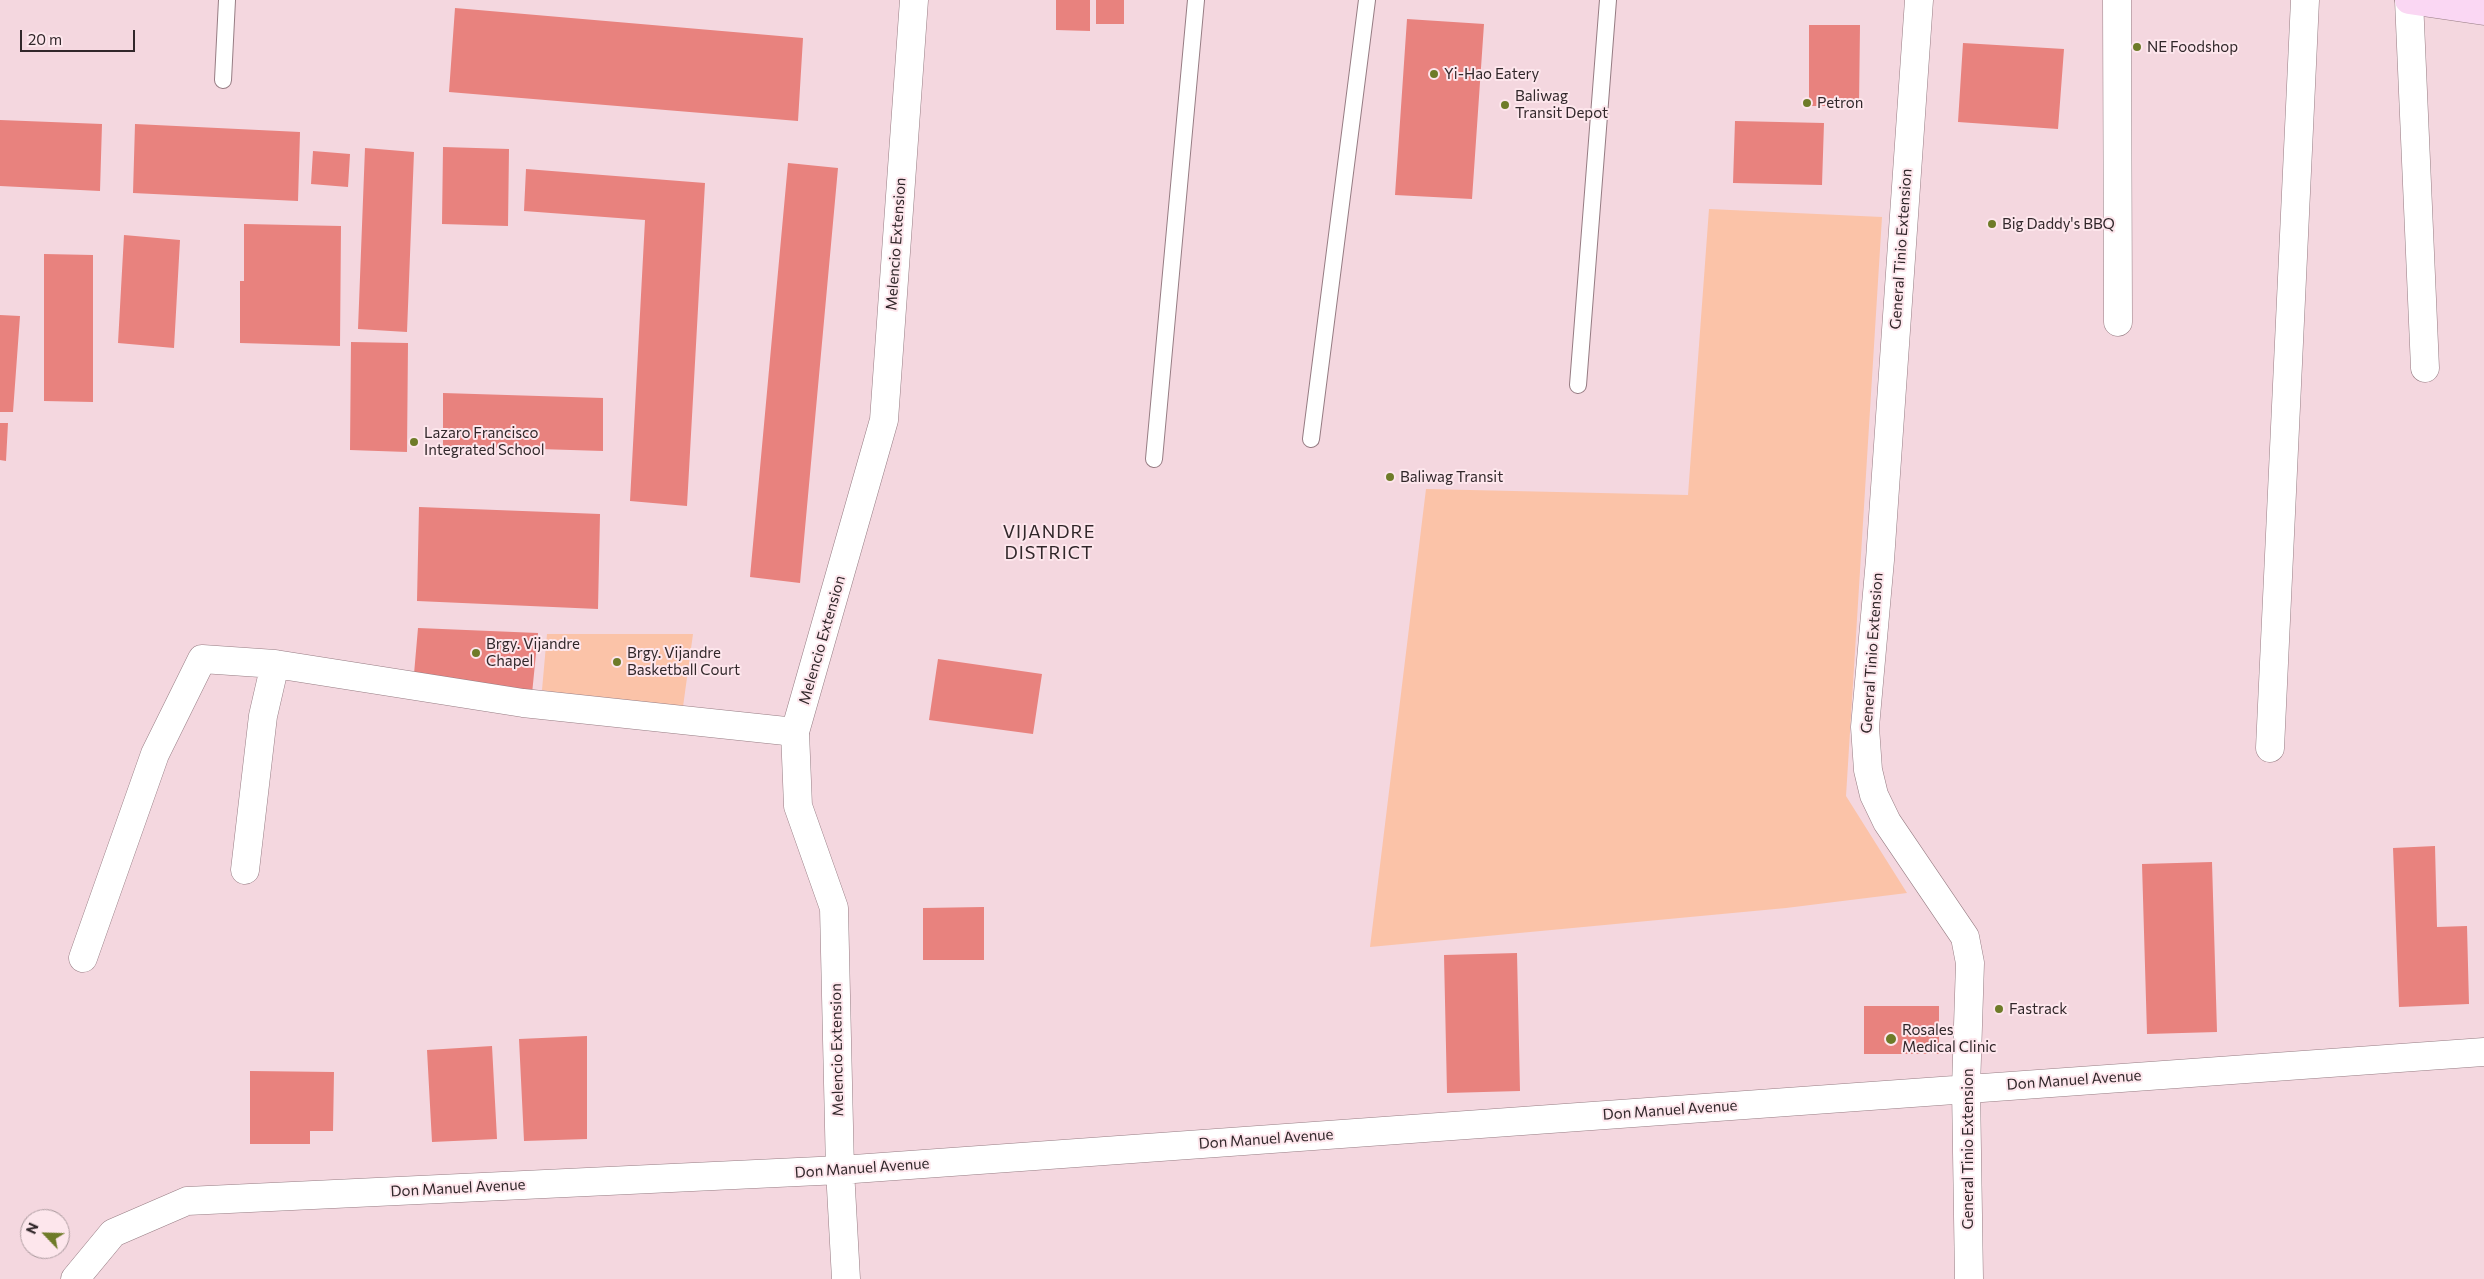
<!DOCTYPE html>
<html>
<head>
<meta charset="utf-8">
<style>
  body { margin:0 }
  #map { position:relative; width:2484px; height:1279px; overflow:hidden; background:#f4d7df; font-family:Commissioner,sans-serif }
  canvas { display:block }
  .north { position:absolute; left:20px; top:1209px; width:50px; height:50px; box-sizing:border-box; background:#fde6ec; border:1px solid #ab9a9e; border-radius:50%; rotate:294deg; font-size:14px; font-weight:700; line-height:20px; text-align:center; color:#31272a }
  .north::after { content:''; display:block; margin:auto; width:18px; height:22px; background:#6e7b28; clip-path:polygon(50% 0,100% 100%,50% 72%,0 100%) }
  .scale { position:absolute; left:20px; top:30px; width:115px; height:22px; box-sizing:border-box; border:2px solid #31272a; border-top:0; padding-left:6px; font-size:15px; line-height:18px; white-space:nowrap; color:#31272a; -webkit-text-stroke:4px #fde6ec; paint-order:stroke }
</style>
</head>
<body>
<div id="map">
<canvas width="2484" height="1279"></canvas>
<div class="north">N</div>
<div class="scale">20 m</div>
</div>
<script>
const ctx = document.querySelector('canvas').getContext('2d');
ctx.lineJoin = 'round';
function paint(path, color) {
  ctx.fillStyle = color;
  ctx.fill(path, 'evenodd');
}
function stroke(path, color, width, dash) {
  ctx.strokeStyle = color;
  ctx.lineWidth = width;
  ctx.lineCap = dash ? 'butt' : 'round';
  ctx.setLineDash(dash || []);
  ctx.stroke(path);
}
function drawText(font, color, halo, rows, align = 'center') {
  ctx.font = font + ' Commissioner,sans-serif';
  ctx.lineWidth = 4;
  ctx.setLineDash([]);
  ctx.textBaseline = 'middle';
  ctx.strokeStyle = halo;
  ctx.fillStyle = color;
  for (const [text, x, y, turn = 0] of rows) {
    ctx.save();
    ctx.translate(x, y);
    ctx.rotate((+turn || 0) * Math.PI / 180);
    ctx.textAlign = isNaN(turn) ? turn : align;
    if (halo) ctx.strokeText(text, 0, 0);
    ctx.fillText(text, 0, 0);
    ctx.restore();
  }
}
const green = new Path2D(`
  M1709,209l173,8 -36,579 61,97 -121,15 -416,39 56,-458 262,6z
  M547,634h146l-11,80 -140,-24z`);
const building = new Path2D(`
  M1056,0h34v31l-34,-1z
  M1096,0h28v24h-28z
  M455,8l348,30 -5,83 -349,-29z
  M1407,19l77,5 -12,175 -77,-4z
  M1809,25h51l-1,81h-50z
  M1963,43l101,6 -6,80 -100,-7z
  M0,120l102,4 -2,67 -100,-5z
  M1735,121l89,2 -2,62 -89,-2z
  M135,124l165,8 -2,69 -165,-8z
  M443,147l66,2 -1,77 -66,-2z
  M365,148l49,4 -7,180 -49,-3z
  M313,151l37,3 -2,33 -37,-3z
  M788,163l50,5 -38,415 -50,-6z
  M526,169l179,14 -18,323 -57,-5 15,-281 -121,-9z
  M244,224l97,2 -1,120 -100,-3v-62h4z
  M124,235l56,5 -6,108 -56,-5z
  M44,254l49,1v147l-49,-1z
  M0,315l20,1 -7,96h-13z
  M351,342l57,1 -1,109 -57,-2z
  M443,393l160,5v53l-160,-5z
  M0,423h8l-2,38 -6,-1z
  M419,507l181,7 -2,95 -181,-8z
  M418,628l120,5 -6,61 -118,-20z
  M938,659l104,15 -9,60 -104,-14z
  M2435,846l2,81 30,-1 2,78 -70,3 -6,-159z
  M2212,862l5,170 -70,2 -5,-170z
  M984,907v53h-61v-52z
  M1517,953l3,138 -73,2 -3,-138z
  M1864,1006h75v48h-75z
  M587,1036v103l-63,2 -5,-102z
  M492,1046l5,93 -65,3 -5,-92z
  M250,1071l84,1 -1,59h-23v13h-60z`);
const service = new Path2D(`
  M223,80l4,-80
  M1578,385l30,-385
  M1311,439l56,-439
  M1154,459l42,-459`);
const minor = new Path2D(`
  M2117,0l1,322
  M2409,0l16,368
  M2270,748l35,-748
  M245,870l18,-154 12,-52
  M83,958l72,-204 47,-95 73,5 248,39 272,29`);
const tertiary = new Path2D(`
  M1919,0l-39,560 -15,167 3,43 6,25 13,27 78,115 5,26 -4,125 3,191
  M75,1279l38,-46 74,-32 653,-31 1644,-118
  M846,1279l-6,-109 -6,-262 -36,-102 -3,-74 89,-312 30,-420`);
const secondary = new Path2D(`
  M2409,0l75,11`);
const markers = [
  [2137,47,5,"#6e7b28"],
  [1434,74,5,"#6e7b28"],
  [1807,103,5,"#6e7b28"],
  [1505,105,5,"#6e7b28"],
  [1992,224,5,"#6e7b28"],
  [414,442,5,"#6e7b28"],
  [1390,477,5,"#6e7b28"],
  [476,653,5,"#6e7b28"],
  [617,662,5,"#6e7b28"],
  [1999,1009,5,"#6e7b28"],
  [1891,1039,6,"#6e7b28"]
];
const poiNames = [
  ["NE Foodshop",2147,47],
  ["Yi-Hao Eatery",1444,74],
  ["Baliwag",1515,96],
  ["Transit Depot",1515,113],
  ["Petron",1817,103],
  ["Big Daddy's BBQ",2002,224],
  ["Lazaro Francisco",424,433],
  ["Integrated School",424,450],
  ["Baliwag Transit",1400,477],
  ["Brgy. Vijandre",486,644],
  ["Chapel",486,661],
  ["Brgy. Vijandre",627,653],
  ["Basketball Court",627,670],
  ["Fastrack",2009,1009],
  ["Rosales",1902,1030],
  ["Medical Clinic",1902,1047]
];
const streetNames = [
  ["Melencio Extension",896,244,-86],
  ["General Tinio Extension",1901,249,-86],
  ["Melencio Extension",822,640,-74],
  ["General Tinio Extension",1872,653,-86],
  ["Melencio Extension",837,1050,-91],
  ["Don Manuel Avenue",2074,1080,-4],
  ["Don Manuel Avenue",1670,1110,-4],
  ["Don Manuel Avenue",1266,1139,-4],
  ["General Tinio Extension",1968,1149,-90],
  ["Don Manuel Avenue",862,1168,-4],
  ["Don Manuel Avenue",458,1188,-3]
];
const quarterNames = [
  ["VIJANDRE",1049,532],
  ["DISTRICT",1049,553]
];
paint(green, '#fbc3a8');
paint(building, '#e8827e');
stroke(service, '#967c83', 18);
stroke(minor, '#967c83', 29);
stroke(tertiary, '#967c83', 29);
stroke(secondary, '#967c83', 29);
stroke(service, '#fff', 16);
stroke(minor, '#fff', 28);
stroke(tertiary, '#fff', 28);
stroke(secondary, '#fad7f3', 28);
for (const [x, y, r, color] of markers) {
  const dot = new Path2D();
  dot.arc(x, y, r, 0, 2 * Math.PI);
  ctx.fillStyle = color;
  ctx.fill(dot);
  stroke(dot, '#fde6ec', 2);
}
drawText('15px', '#31272a', '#fde6ec', poiNames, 'left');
drawText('15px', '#31272a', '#fde6ec', streetNames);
ctx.letterSpacing = '1px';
drawText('18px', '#31272a', '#fde6ec', quarterNames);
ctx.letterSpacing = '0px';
</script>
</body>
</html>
